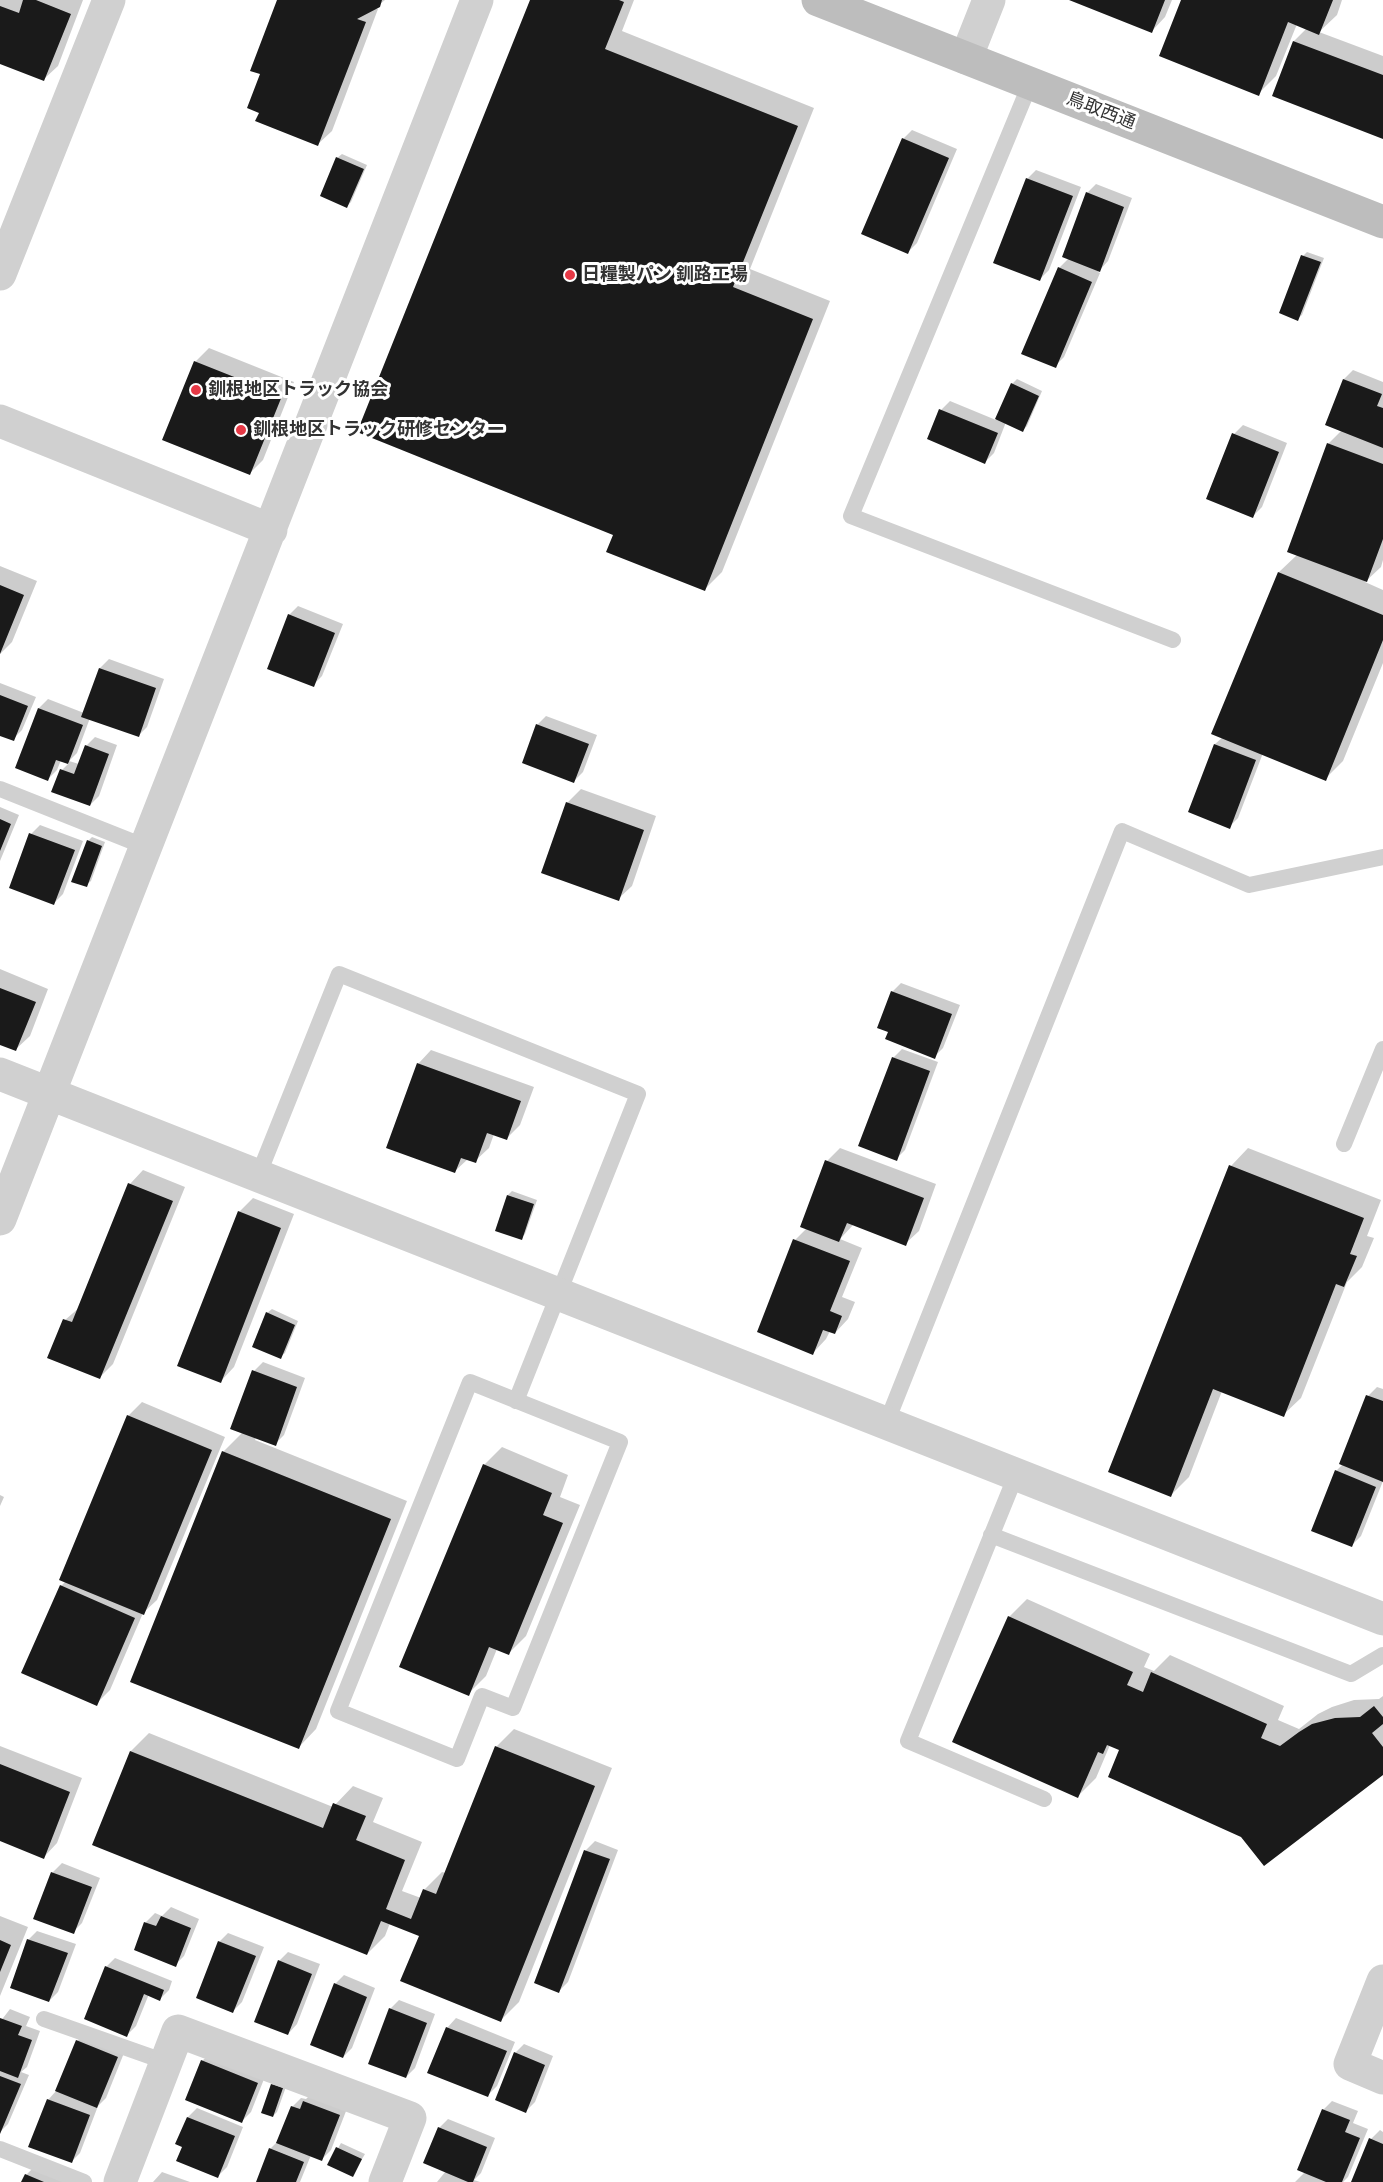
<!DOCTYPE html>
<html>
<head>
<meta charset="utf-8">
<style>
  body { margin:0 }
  canvas { display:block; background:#fff }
</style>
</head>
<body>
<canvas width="1383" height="2182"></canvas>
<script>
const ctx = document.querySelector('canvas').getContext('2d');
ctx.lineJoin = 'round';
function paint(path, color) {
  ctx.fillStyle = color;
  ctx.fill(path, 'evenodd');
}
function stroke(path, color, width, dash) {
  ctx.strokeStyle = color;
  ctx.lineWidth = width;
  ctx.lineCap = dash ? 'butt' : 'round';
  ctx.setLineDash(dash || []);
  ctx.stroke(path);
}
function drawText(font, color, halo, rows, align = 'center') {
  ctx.font = font + ' "Fira Sans Condensed","Noto Sans JP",sans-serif';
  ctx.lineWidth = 6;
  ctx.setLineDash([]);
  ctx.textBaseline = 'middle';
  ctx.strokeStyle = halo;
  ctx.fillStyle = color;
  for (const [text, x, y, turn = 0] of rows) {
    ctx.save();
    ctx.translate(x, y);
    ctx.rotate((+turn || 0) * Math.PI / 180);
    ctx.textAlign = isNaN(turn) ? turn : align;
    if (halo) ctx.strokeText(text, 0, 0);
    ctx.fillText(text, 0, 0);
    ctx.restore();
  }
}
const shadow = new Path2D(`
  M0,0h83l-25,66 -14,13 -44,-17z
  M278,0h107l-10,8 3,1 -46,122 -14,13 -57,-32 1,-39z
  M531,0h103l-12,31 192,77 -64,161 80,32 -108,271 -17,17 -90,-55z
  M1073,0h99l-7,17 -13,14z
  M1183,0h159l-5,15 -18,17 64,24v81l-109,-41 20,-55 13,-13 -10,-4 -21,52 -18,18z
  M912,130l45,19 -40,94 -9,9 -5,-113z
  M342,154l25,11 -16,37 -4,4 -10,-48z
  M1036,170l45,17 -32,83 -9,9 -13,-100z
  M1096,184l36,14 -24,63 -10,11 2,1 -36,84 -9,9 4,-98 10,-10 18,-65z
  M1307,252l17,6 -22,57 -5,4 6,-63z
  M209,348l85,34 -31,78 -14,14 -54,-112z
  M1353,370l30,12v178l-2,7 -16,15 18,8v73l-40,98 -18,18 -62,-26 -25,65 -9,9 -14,-83 8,-7 -10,-4 66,-161 19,-18 30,-110 14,-14 -15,-6 17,-45z
  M1017,379l25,12 -15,35 -4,4 -17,-8 -12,31 -9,9 -44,-52 9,-9 46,19 16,-36z
  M1243,425l44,18 -25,64 -9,9 -19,-82z
  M0,566l37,15 -25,61 -12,12z
  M298,606l45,18 -21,52 -9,9 -24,-70z
  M109,659l55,20 -17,48 -9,9 -48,-18 -13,35 -8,8 10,3 7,-18 9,-9 22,8 -18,51 -9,9 -28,-35 7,-7 -8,-3 -4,10 -9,9 -9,-71 9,-9 36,14 16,-45z
  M0,683l36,14 -14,33 -9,9 -13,-5z
  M546,716l51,19 -14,37 -9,9 -37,-56z
  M581,789l75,27 -24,70 -14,13 -51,-96z
  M0,807l19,8 -19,46z
  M40,825l43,16 -20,53 -9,9 -23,-69z
  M92,837l13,5 -14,39 -5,4 2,-44z
  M0,969l48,20 -18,47 -14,13 -16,-6z
  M901,983l59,22 -17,43 -9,9 -44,-26 2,-39z
  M902,1049l36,13 -33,88 -9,9 -3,-101z
  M431,1050l103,37 -14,38 -13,13 -13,-4 -5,14 -14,13 -7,-2 -13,12 -37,-107z
  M840,1148l96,36 -17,47 -14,13 -51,-20 -14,15 22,9 -20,49 13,5 -7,17 -13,14 -5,-2 -4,8 -13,14 -18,-113 12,-12 20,-67z
  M1248,1148l133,52 -14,36 7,2 -12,29 -15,15 -46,116 -18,17 -61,-24 -33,86 -18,18 -61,-24 121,-305z
  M143,1170l42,17 -72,177 -13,13 -35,-57 15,-13 50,-123z
  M512,1191l25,9 -12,34 -4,4 -13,-43z
  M253,1198l41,16 -60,153 -13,14 18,-169z
  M272,1309l26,12 -13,32 -5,4 -13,-44z
  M263,1362l42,16 -21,57 -9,9 -19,-7 -1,3 152,61 -91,228 -17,18 -76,-295 20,-20 11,-61z
  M1377,1387l6,2v92l-22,55 -9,9 -16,-74 7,-7 -3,-1 28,-67z
  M142,1402l83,35 -68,163 -14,13 -33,77 -14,14 -35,-118 5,-5 62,-165z
  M502,1447l66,28 -8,22 20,8 -54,131 -18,18 -11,-5 -11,27 -18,18 16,-229z
  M0,1495l4,2 -4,9z
  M1027,1599l123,55 -6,13 10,4 16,-16 114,51 -6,14 21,9 19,-15 14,-7 22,-7 25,-1 4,-3v77l-141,63 -121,-86 -11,-5 -14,33 -18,18 -69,-179z
  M514,1729l98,39 -93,234 -18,18 -80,-85 -31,-12 -5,13 -18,18 -273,-110 37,-93 18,-18 184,74 20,-21 30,12 -10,24 49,20 -20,49 19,7 3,-8 18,-18 4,1 50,-126z
  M0,1746l82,32 -25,65 -13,14 -44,-17z
  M595,1841l23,9 -50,132 -9,9 -23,-9 50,-132z
  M62,1863l38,15 -18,45 -9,9 -38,-14 18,-46z
  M171,1907l28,12 -15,37 -9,9 -40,-15 11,-28 9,-9 7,3z
  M0,1916l28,11 -28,69z
  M37,1931l39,13 -18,48 -9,9 -21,-61z
  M228,1933l36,14 -22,55 -9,9 -14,-69z
  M288,1952l32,12 -23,60 -9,10 -9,-73z
  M115,1958l57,23 -3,9 -9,9 -11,-5 -13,32 -9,9 -21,-68z
  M344,1975l31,13 -23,60 -9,9 -8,-73z
  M399,2000l36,14 -20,54 -9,9 -16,-68z
  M10,2009l20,8 -4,9 14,5 -13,36 -6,5 8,3 -21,49 -8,8v-110z
  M456,2018l59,24 -18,44 -9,9 -41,-67z
  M86,2032l40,16 -20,50 -8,8 -18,47 -9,9 -23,-62 8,-9 21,-50z
  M524,2044l29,12 -18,46 -9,9 -11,-58z
  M212,2052l54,22 -15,38 -9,9 -40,-60z
  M276,2080l11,4 -10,28 -4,4 -1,-31z
  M313,2092l35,14 -17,44 -9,9 -11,-4 -11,27h-43l13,-33 9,-9 13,-33 9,-9 5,1z
  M1332,2101l26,10 -5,12 15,6 -20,48 -5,5h-48l10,-10 18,-62z
  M197,2108l46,19 -16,40 -9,9 -34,-30 -7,-2 11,-27z
  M448,2119l47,19 -14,35 -7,7 6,2h-43l9,-11 -7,-43z
  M1380,2130l3,2v50h-30l18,-43z
  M341,2143l24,11 -13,22 -23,-12z
  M35,2166l39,16h-51l3,-7z
  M162,2172l28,10h-37z`);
const building = new Path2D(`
  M23,0h13l35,14 -27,67 -44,-17v-58l19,7z
  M277,0h105l-2,7 -23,12 9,3 -48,124 -63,-25 4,-8 -12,-5 13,-34 -10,-3z
  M530,0h89l5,2 -19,47 193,77 -65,161 80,32 -108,272 -99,-39 7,-17 -256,-103z
  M1069,0h96l-13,33z
  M1181,0h152l-14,35 -31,-13 -29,74 -100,-40z
  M1293,41l90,34v64l-111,-43z
  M902,138l47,20 -41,96 -47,-20z
  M336,157l28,12 -17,39 -27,-12z
  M1026,178l47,18 -33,85 -47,-18z
  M1086,192l38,15 -24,65 -38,-15z
  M1301,255l20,7 -23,59 -19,-8z
  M1058,267l34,15 -36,86 -35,-14z
  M194,361l88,35 -32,79 -88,-35z
  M1343,379l39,15 -5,12 6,2v40l-58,-23z
  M1011,383l28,13 -16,36 -28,-13z
  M939,409l59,24 -13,31 -58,-25z
  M1232,433l47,19 -26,66 -47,-19z
  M1327,443l56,21v75l-16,43 -80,-30z
  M1278,572l105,43v25l-57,141 -115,-47z
  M0,585l24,10 -24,59z
  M288,614l47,19 -21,54 -47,-18z
  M99,668l57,20 -17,49 -58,-20z
  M0,695l28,11 -14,35 -14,-5z
  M38,708l45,17 -15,39 -12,-4 -8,21 -33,-13z
  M536,724l53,20 -15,39 -52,-20z
  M1214,744l42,16 -26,69 -42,-17z
  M85,745l24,9 -19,52 -39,-14 9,-23 14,5z
  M566,802l78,28 -25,71 -78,-28z
  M0,819l11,5 -11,27z
  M29,833l46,17 -21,55 -45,-17z
  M87,840l15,6 -15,41 -16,-5z
  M0,988l36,14 -20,49 -16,-6z
  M891,991l61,23 -17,45 -50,-20 3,-7 -11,-4z
  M892,1057l38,14 -33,90 -39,-15z
  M417,1063l104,38 -14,39 -20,-7 -11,30 -15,-5 -6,15 -69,-25z
  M825,1160l99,38 -18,48 -59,-23 -8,19 -39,-15z
  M1229,1165l135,53 -14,36 7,2 -13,31 -8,-3 -52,133 -71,-28 -42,108 -63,-25z
  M128,1183l45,18 -73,178 -53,-21 16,-39 9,3z
  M507,1195l27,9 -12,36 -27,-9z
  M238,1211l43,17 -60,155 -44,-17z
  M793,1239l57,22 -20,50 12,5 -7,18 -12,-4 -10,25 -56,-23z
  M266,1312l29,13 -14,34 -29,-12z
  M252,1370l45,17 -21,59 -46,-17z
  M1366,1395l17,6v81l-44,-18z
  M127,1415l85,35 -68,165 -85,-35z
  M222,1451l169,68 -92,230 -169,-67z
  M483,1464l69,29 -9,22 20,8 -54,132 -20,-8 -20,49 -70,-29z
  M1335,1470l41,17 -24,60 -41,-16z
  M60,1585l75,33 -38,88 -76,-33z
  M1008,1616l125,56 -6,13 16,7 8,-20 116,52 -6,14 19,8 19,-14 13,-8 23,-6 25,-1 14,-11 9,11v7l-11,9 11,14v28l-119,91 -23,-29 -133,-60 11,-27 -12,-5 -4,9 -5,-2 -20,46 -126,-56z
  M495,1746l100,40 -94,236 -101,-41 19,-45 -38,-15 -14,34 -275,-110 38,-94 193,77 10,-25 33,13 -10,24 49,20 -19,49 25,10 12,-30 13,5z
  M0,1764l70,28 -26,67 -44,-18z
  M584,1850l26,9 -51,134 -25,-10z
  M51,1872l41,15 -18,47 -41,-15z
  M161,1916l30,12 -15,39 -42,-17 10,-28 12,4z
  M27,1939l41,14 -19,49 -39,-14z
  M0,1940l11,5 -11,27z
  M218,1941l38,15 -23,57 -37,-15z
  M278,1960l34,14 -24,61 -34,-13z
  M105,1966l59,24 -4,11 -16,-7 -17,43 -43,-18z
  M334,1983l33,14 -24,61 -33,-13z
  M389,2008l38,15 -21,55 -38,-14z
  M0,2018l22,8 -4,9 14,5 -14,38 -18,-7z
  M446,2027l61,24 -19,46 -61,-24z
  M76,2040l42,17 -21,51 -42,-17z
  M514,2052l31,13 -19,48 -31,-13z
  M201,2060l57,23 -16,40 -57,-23z
  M0,2076l21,8 -21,50z
  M271,2084l12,4 -10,29 -12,-4z
  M47,2099l43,16 -18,48 -44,-16z
  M303,2101l37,14 -18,46 -46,-18 15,-37 9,3z
  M1322,2109l28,11 -5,12 15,6 -18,44h-16l-29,-12z
  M187,2117l48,19 -17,42 -42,-17 6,-14 -7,-3z
  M438,2127l49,20 -14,35h-5l-45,-19z
  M1369,2138l14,6v38h-32z
  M336,2147l26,12 -9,18 -26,-12z
  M269,2148l35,14 -8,20h-40z
  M25,2174l19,8h-23z`);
const lane = new Path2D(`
  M1030,84l-179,432 322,124
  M0,789l146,58
  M1344,1144l39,-95
  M258,1176l81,-202 299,120 -122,307
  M470,1382l150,60 -107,266 -31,-12 -25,63 -119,-48z
  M886,1424l236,-593 127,54 134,-28
  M1016,1475l-108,266 136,58
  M991,1535l360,139 32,-19
  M44,2019l122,43
  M0,2149l84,33`);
const street = new Path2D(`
  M966,58l23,-58
  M0,274l109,-274
  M0,421l271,109
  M0,1074l1383,545
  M0,1219l477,-1219
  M1383,1981l-33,83 33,14
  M120,2182l58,-151 232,87 -25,64`);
const secondary = new Path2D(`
  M818,0l565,222`);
const markers = [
  [570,275,6,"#e63946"],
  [196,390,6,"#e63946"],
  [241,430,6,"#e63946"]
];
const streetNames = [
  ["鳥取西通",1101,111,21]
];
const poiNames = [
  ["日糧製パン 釧路工場",582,275],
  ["釧根地区トラック協会",208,390],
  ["釧根地区トラック研修センター",253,430]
];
paint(shadow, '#0003');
paint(building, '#1a1a1a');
stroke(lane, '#d0d0d0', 16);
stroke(street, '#d0d0d0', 33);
stroke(secondary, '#bdbdbd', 33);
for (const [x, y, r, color] of markers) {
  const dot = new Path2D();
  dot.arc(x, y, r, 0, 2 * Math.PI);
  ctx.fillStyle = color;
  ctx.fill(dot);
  stroke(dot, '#fff', 2);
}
drawText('18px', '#333', '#fff', streetNames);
drawText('bold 18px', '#333', '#fff', poiNames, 'left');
</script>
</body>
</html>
